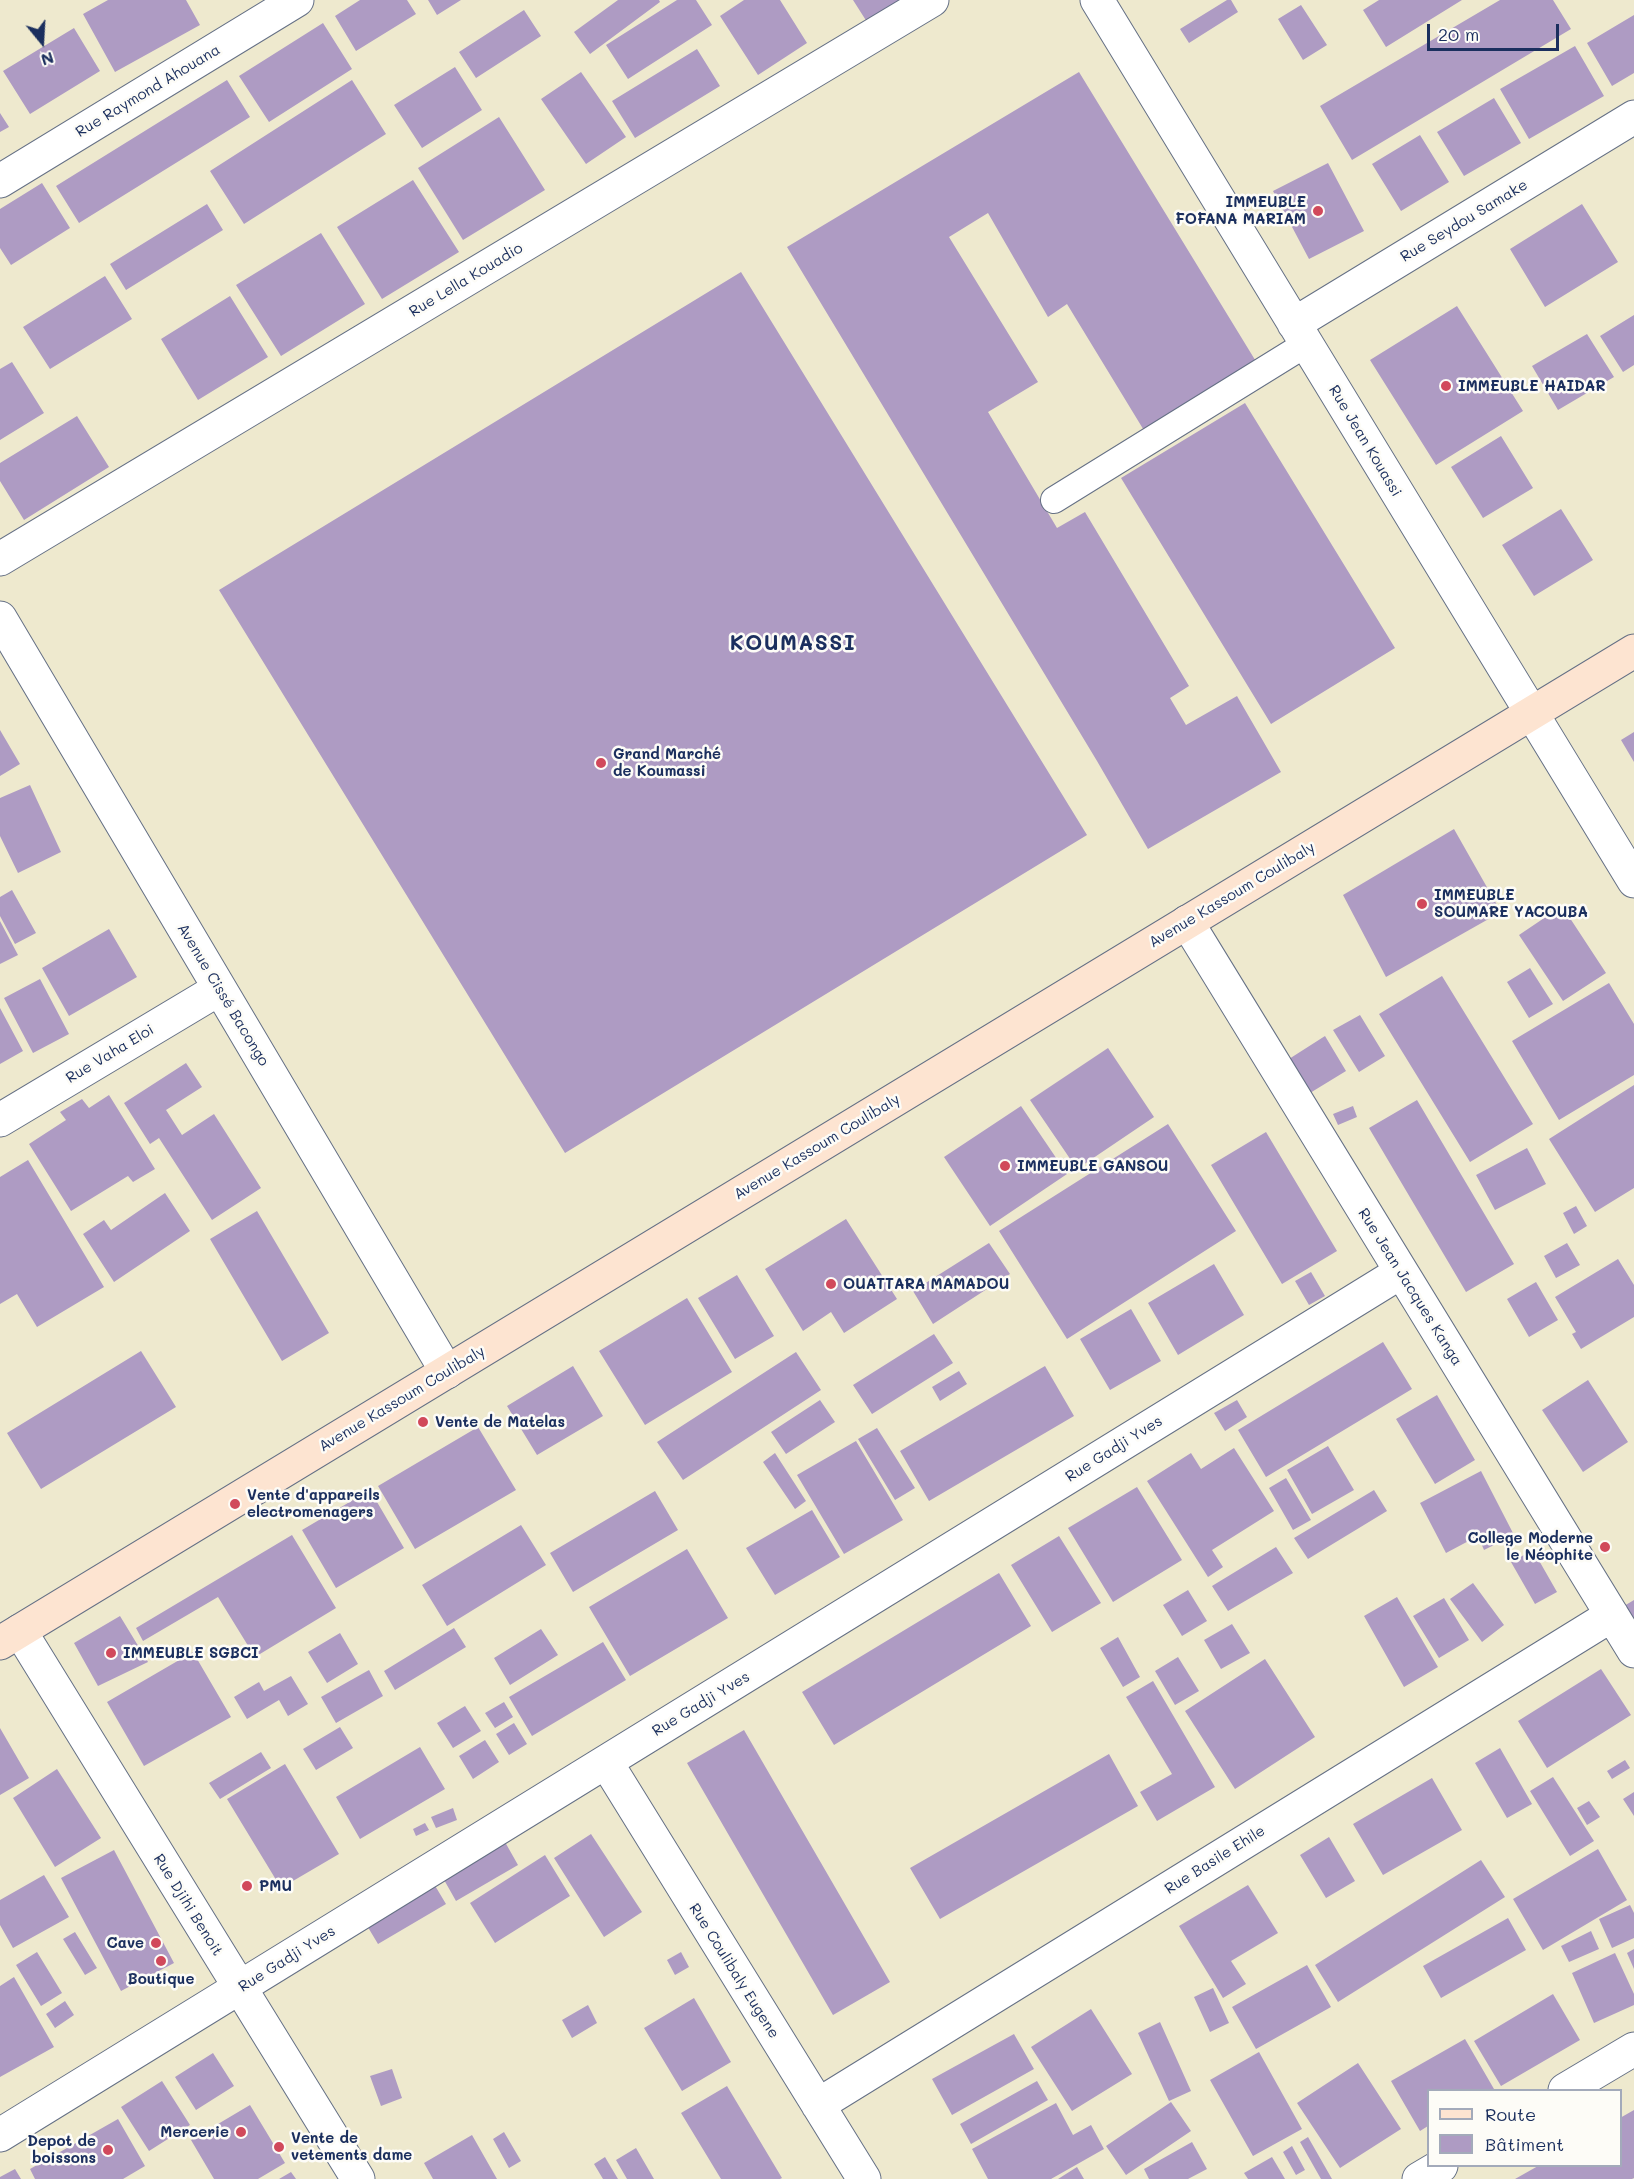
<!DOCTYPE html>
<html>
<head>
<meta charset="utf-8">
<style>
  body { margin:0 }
  #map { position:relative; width:1634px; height:2179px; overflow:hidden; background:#eee9ce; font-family:Mali,sans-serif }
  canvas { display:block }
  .legend { position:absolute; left:1427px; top:2089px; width:195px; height:78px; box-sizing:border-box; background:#fdfcf7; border:2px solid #a3aaba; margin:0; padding:8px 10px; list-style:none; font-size:18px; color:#1b2f5e }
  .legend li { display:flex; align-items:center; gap:12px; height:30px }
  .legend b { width:30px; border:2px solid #a3aaba }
  .north { position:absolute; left:12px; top:12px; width:60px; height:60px; -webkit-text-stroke:4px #fdfcf7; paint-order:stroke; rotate:162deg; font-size:16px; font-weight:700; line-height:24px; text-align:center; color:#1b2f5e }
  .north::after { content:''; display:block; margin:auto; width:21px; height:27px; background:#1b2f5e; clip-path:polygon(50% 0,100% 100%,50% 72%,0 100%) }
  .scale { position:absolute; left:1427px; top:24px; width:132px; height:27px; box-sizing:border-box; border:3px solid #1b2f5e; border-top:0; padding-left:8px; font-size:18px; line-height:21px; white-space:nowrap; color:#1b2f5e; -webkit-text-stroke:4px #fdfcf7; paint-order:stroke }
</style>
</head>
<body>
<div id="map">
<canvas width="1634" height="2179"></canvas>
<ul class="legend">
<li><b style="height:8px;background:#fde4d1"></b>Route</li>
<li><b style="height:16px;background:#ae9bc3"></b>Bâtiment</li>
</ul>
<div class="north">N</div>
<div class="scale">20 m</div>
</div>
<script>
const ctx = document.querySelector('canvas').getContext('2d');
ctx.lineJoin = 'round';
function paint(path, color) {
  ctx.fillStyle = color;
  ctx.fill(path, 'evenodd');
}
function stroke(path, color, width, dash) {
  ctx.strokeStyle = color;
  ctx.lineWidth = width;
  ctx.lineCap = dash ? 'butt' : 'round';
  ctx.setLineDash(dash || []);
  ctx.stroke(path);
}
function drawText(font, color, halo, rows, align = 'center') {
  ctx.font = font + ' Mali,sans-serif';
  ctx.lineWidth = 5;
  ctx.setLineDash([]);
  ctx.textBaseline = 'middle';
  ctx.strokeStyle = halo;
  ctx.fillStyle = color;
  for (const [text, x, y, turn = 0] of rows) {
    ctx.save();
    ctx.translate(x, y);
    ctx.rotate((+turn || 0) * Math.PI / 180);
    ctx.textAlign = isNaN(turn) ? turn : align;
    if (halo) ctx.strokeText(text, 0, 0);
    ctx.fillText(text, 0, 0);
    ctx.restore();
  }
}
const building = new Path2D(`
  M108,0h78l14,25 -85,47 -32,-58z
  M360,0h47l9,14 -60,37 -21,-35z
  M428,0h33l-24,15z
  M618,0h41l1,2 -70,52 -16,-22z
  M677,0h19l16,25 -84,54 -22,-34z
  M744,0h36l27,43 -49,32 -38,-59z
  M853,0h48l-34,22z
  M1227,0h4l7,12 -49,31 -9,-14z
  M1379,0h83l-76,47 -23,-37z
  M1500,0h53l18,29 -219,131 -32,-54z
  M1301,5l26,40 -24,15 -25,-41z
  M524,10l17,26 -65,42 -17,-26z
  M1634,15v58l-22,13 -25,-43z
  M323,23l29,46 -83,53 -30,-46z
  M74,28l26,43 -70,43 -27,-43z
  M1575,46l29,50 -75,43 -29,-50z
  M697,49l23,37 -85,52 -23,-37z
  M455,67l27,43 -60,38 -28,-43z
  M581,72l45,65 -40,27 -45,-65z
  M1079,72l181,296 -112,69 -81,-133 -19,13 -60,-104 -39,24 89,145 -50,30 69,116 28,-16 104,174 -19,12 16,27 51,-29 44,76 -133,77 -51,-88 -310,-514z
  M227,80l23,37 -171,106 -23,-37z
  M352,80l34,54 -142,90 -34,-53z
  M1494,98l27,45 -57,33 -27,-44z
  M0,113l9,14 -9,5z
  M499,117l46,73 -82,50 -45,-72z
  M1420,135l29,47 -48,29 -29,-47z
  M1328,163l36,68 -55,28 -36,-68z
  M413,180l46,72 -77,47 -45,-72z
  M42,183l28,45 -59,37 -11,-17v-39z
  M207,204l16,26 -97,60 -16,-26z
  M1582,204l36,58 -73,45 -35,-58z
  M321,233l44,71 -84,52 -45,-71z
  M741,272l346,563 -522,318 -346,-563z
  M105,276l27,43 -82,50 -27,-42z
  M230,296l38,61 -70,43 -37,-61z
  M1457,306l66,105 -87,54 -66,-105z
  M1634,315v50l-11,7 -23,-36z
  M1587,334l27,43 -56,33 -26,-44z
  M12,362l32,51 -44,27v-71z
  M1245,403l150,245 -124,76 -150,-246z
  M77,416l32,51 -85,53 -24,-39v-18z
  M1501,436l32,52 -50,30 -32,-51z
  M1561,509l32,51 -59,36 -32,-51z
  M0,730l20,34 -20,12z
  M1634,732v30l-13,-22z
  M30,785l31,67 -43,21 -18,-37v-38z
  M1454,829l47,83 -115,65 -43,-82z
  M12,890l24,43 -21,11 -15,-28v-19z
  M1562,906l44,67 -43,28 -44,-66z
  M0,921l18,34 -18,9z
  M109,929l28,48 -68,39 -27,-48z
  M1530,968l23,36 -24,14 -22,-36z
  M1442,976l91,148 -63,38 -91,-148z
  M40,979l29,55 -36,19 -29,-55z
  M1609,983l25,41v51l-75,45 -47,-79z
  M0,1008l23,43 -23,13z
  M1360,1015l25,41 -26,16 -26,-42z
  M1325,1036l21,35 -36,22 -21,-34z
  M1108,1048l46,69 -77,52 -47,-69z
  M186,1063l16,24 -36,23 16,25 32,-21 47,74 -49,32 -53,-82 -9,6 -26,-41z
  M1634,1085v103l-39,24 -46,-73z
  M109,1095l46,74 -22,13 -5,-6 -57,35 -42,-67 37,-24 -6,-8 22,-13 7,9z
  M1417,1100l97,164 -48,28 -97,-164z
  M1021,1106l46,68 -77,52 -46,-69z
  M1353,1106l4,11 -19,8 -5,-11z
  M1168,1124l68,107 -169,108 -68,-108z
  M1266,1132l71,119 -55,33 -71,-119z
  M1527,1148l19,36 -51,26 -19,-35z
  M28,1160l76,127 -67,40 -20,-33 -17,10v-127z
  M165,1193l25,38 -76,51 -31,-48 21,-14 7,10z
  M1576,1206l11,20 -13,8 -11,-21z
  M257,1211l72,122 -47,28 -72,-122z
  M846,1219l51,80 -53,34 -13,-21 -28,19 -38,-62z
  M989,1243l21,31 -77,50 -20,-33z
  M1567,1243l13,22 -24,13 -12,-22z
  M1618,1259l16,26v32l-53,32 -9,-15 4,-2 -21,-35z
  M1214,1264l30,51 -66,40 -30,-52z
  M1311,1272l14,24 -16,9 -14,-24z
  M737,1275l37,61 -39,23 -37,-61z
  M1536,1282l22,38 -29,17 -22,-38z
  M687,1298l45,74 -87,53 -46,-74z
  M1131,1309l30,52 -51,29 -30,-51z
  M934,1334l19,29 -81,51 -19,-29z
  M1383,1342l29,47 -146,88 -28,-47z
  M141,1351l35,56 -135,82 -34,-56z
  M796,1352l25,38 -138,90 -26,-38z
  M573,1366l30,50 -66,39 -30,-49z
  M1045,1366l29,50 -145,85 -29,-50z
  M959,1371l8,13 -27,17 -8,-14z
  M1588,1380l40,62 -45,30 -41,-62z
  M1437,1395l38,65 -40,24 -39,-65z
  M820,1400l15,22 -49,32 -15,-22z
  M1237,1400l10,17 -22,14 -11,-18z
  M478,1427l38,63 -101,59 -37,-63z
  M877,1428l38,60 -20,12 -37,-61z
  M856,1441l47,79 -59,34 -47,-79z
  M1328,1446l26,44 -42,24 -25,-44z
  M1234,1448l40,63 -62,39 11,17 -15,10 -61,-96 44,-28 10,16z
  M775,1453l31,48 -11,8 -32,-47z
  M1481,1471l33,64 -30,15 -6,-14 -32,17 -26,-50z
  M1286,1478l25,42 -18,10 -24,-42z
  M1137,1487l45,73 -69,42 -45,-74z
  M370,1490l34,58 -68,40 -34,-58z
  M1374,1490l13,21 -79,48 -14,-21z
  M655,1491l23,39 -105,62 -23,-39z
  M812,1510l28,47 -65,38 -29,-47z
  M521,1525l25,40 -99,61 -25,-41z
  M292,1535l44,73 -81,49 -37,-60 -75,44 -7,-13z
  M1059,1536l42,67 -49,29 -41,-67z
  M1276,1547l17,26 -65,38 -16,-25z
  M687,1549l41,69 -98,58 -41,-69z
  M1533,1550l24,42 -22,12 -24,-42z
  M999,1573l32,53 -197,119 -32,-53z
  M1473,1583l31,42 -22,17 -32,-43z
  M1188,1590l19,31 -25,15 -19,-31z
  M1397,1597l41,70 -34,20 -40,-71z
  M1444,1598l25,42 -30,18 -26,-42z
  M1634,1600v23l-10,-17z
  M120,1616l28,46 -50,24 -24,-43z
  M1232,1624l18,29 -29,16 -17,-29z
  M454,1628l12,19 -71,43 -11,-19z
  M541,1629l17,26 -48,30 -16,-27z
  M340,1633l18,31 -31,19 -19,-31z
  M1118,1637l22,40 -17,10 -23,-39z
  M603,1642l23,38 -94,56 -23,-39z
  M193,1652l38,65 -87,49 -37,-64z
  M1178,1657l21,34 -24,14 -20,-34z
  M1265,1659l50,78 -80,52 -50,-78z
  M1601,1669l30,46 -84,53 -29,-47z
  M369,1670l14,26 -47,27 -15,-26z
  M291,1676l17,28 -20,12 -9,-16 -32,19 -13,-22 25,-15 5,9z
  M1153,1681l62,106 -58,34 -17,-29 32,-18 -46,-77z
  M504,1702l9,15 -18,11 -10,-15z
  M465,1706l16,25 -28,17 -16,-25z
  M514,1723l13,21 -18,11 -13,-21z
  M340,1727l13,21 -37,22 -13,-21z
  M0,1728l29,50 -29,17z
  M744,1730l146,252 -57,33 -146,-252z
  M485,1740l14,22 -26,17 -14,-23z
  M420,1747l25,42 -85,50 -24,-42z
  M1500,1748l32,56 -25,14 -32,-55z
  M261,1752l10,16 -51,31 -11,-16z
  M1109,1754l29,52 -198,113 -30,-51z
  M1625,1760l5,8 -18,11 -5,-8z
  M285,1764l54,90 -58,34 -54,-89z
  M57,1769l44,69 -46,29 -42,-69z
  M1553,1777l41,64 -24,15 -40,-65z
  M1432,1778l30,52 -79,45 -30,-51z
  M1634,1792v24l-11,-17z
  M1589,1801l11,16 -13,8 -10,-17z
  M453,1808l4,12 -21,8 -5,-11z
  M425,1823l4,7 -13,6 -3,-7z
  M591,1834l51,78 -38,25 -50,-79z
  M1329,1837l26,44 -29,17 -26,-43z
  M505,1842l13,23 -62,36 -13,-23z
  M1598,1849l29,51 -84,50 -30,-51z
  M114,1850l60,113 -53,28 -60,-113z
  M545,1855l25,41 -75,47 -25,-40z
  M1481,1860l24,37 -167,105 -23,-37z
  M44,1875l25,42 -56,31 -13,-23v-25z
  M434,1884l12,20 -68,40 -12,-20z
  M1248,1885l30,48 -47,28 15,23 -23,14 -44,-72z
  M1630,1905l4,8v25l-22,10 -13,-29z
  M1508,1918l18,32 -85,48 -18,-32z
  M1591,1931l8,18 -30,13 -8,-16z
  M75,1932l22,36 -12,7 -22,-36z
  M1634,1949v20l-7,-16z
  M37,1952l25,41 -21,13 -25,-41z
  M681,1952l8,15 -14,8 -8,-15z
  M1615,1953l19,41v11l-40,18 -22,-50z
  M1307,1965l24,42 -75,42 -24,-42z
  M14,1977l40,70 -54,30v-91z
  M1213,1988l16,35 -19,9 -16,-35z
  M1553,1994l27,46 -79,46 -27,-45z
  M694,1998l37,64 -49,29 -38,-63z
  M65,2001l9,14 -19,13 -9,-14z
  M588,2005l9,18 -25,15 -10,-18z
  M1091,2009l41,65 -60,37 -41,-64z
  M1160,2022l31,69 -22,10 -31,-68z
  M1014,2034l20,35 -82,46 -20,-36z
  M1465,2039l29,50 -66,1v36l-8,5 -29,-50z
  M1259,2052l43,77 -49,27 -43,-76z
  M213,2053l21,33 -38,24 -21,-33z
  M1358,2063l43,66 -61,39 -43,-65z
  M392,2069l10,29 -21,8 -11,-30z
  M162,2081l28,44 -41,26 -28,-44z
  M1037,2081l11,19 -77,44 -11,-20z
  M727,2086l55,92 -2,1h-59l-40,-66z
  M1171,2102l20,29 -65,44 -20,-29z
  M1056,2103l17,32 18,-10 13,24 -53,30h-63l-16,-30z
  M250,2105l35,58 -27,16h-44l-23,-39z
  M1634,2110v68l-2,1h-117l23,-13h82v-48z
  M118,2119l27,47 -22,13h-88l-5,-10z
  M504,2132l17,29 -12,7 -16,-29z
  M472,2135l25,44h-64l-9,-16z
  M1308,2137l24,42h-11l-21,-37z
  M1192,2142l15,27 -19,10h-39l-5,-10z
  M1292,2146l13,24 -9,5 -13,-23z
  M636,2148l18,31h-27l-11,-19z
  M605,2157l13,22h-15l-9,-15z
  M1272,2157l13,22h-37l-4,-6z
  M1077,2167l7,12h-26z
  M15,2169l6,10h-21v-2z
  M291,2172l5,7h-17z`);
const lane = new Path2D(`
  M1054,500l252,-156`);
const street = new Path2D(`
  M1097,0l537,881
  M0,181l297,-181
  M1294,324l340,-207
  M0,559l932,-559
  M0,618l447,754
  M1187,922l447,729
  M0,1120l219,-131
  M20,1631l338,548
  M606,1762l258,417
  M1565,2090l69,-41
  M818,2105l794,-490
  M0,2135l1401,-863
  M1419,2179l22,-13`);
const secondary = new Path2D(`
  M0,1643l1634,-992`);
const markers = [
  [1318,211,6,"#d1495b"],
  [1446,386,6,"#d1495b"],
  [601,763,6,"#d1495b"],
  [1422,904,6,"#d1495b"],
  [1005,1166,6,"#d1495b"],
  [831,1284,6,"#d1495b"],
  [423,1422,6,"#d1495b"],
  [235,1504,6,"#d1495b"],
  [1605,1547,6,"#d1495b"],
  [111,1653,6,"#d1495b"],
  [247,1886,6,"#d1495b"],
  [156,1943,6,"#d1495b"],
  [161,1961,6,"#d1495b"],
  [241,2132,6,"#d1495b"],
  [279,2147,6,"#d1495b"],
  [108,2150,6,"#d1495b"]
];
const streetNames = [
  ["Rue Raymond Ahouana",148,91,-31],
  ["Rue Seydou Samake",1464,221,-31],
  ["Rue Lella Kouadio",466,280,-31],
  ["Rue Jean Kouassi",1365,441,59],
  ["Avenue Kassoum Coulibaly",1232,895,-31],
  ["Avenue Cissé Bacongo",223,995,59],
  ["Rue Vaha Eloi",110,1054,-31],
  ["Avenue Kassoum Coulibaly",817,1147,-31],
  ["Rue Jean Jacques Kanga",1410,1287,58],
  ["Avenue Kassoum Coulibaly",402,1399,-31],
  ["Rue Gadji Yves",1114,1449,-32],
  ["Rue Gadji Yves",701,1704,-31],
  ["Rue Basile Ehile",1215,1860,-32],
  ["Rue Djihi Benoit",188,1905,58],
  ["Rue Gadji Yves",287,1959,-32],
  ["Rue Coulibaly Eugene",734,1971,58]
];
const poiNames = [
  ["IMMEUBLE",1306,202,"right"],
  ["FOFANA MARIAM",1306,219,"right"],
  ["IMMEUBLE HAIDAR",1458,386],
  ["Grand Marché",613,754],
  ["de Koumassi",613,771],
  ["IMMEUBLE",1434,895],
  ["SOUMARE YACOUBA",1434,912],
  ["IMMEUBLE GANSOU",1017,1166],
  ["OUATTARA MAMADOU",843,1284],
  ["Vente de Matelas",435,1422],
  ["Vente d'appareils",247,1495],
  ["electromenagers",247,1512],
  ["College Moderne",1593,1538,"right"],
  ["le Néophite",1593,1555,"right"],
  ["IMMEUBLE SGBCI",123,1653],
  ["PMU",259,1886],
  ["Cave",144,1943,"right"],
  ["Boutique",161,1979,"center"],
  ["Mercerie",229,2132,"right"],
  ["Vente de",291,2138],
  ["vetements dame",291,2155],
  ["Depot de",96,2141,"right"],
  ["boissons",96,2158,"right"]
];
const districtNames = [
  ["KOUMASSI",793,644]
];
paint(building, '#ae9bc3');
stroke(lane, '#657085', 28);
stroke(street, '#657085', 35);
stroke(secondary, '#657085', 35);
stroke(lane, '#fff', 26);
stroke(street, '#fff', 33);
stroke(secondary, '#fde4d1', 33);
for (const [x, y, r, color] of markers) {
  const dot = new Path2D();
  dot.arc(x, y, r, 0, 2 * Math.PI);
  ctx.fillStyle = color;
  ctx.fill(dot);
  stroke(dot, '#fdfcf7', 2);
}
drawText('15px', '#1b2f5e', '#fdfcf7', streetNames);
drawText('bold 15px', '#1b2f5e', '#fdfcf7', poiNames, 'left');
ctx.letterSpacing = '1.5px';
drawText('bold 21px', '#1b2f5e', '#fdfcf7', districtNames);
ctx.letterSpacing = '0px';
</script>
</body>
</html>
